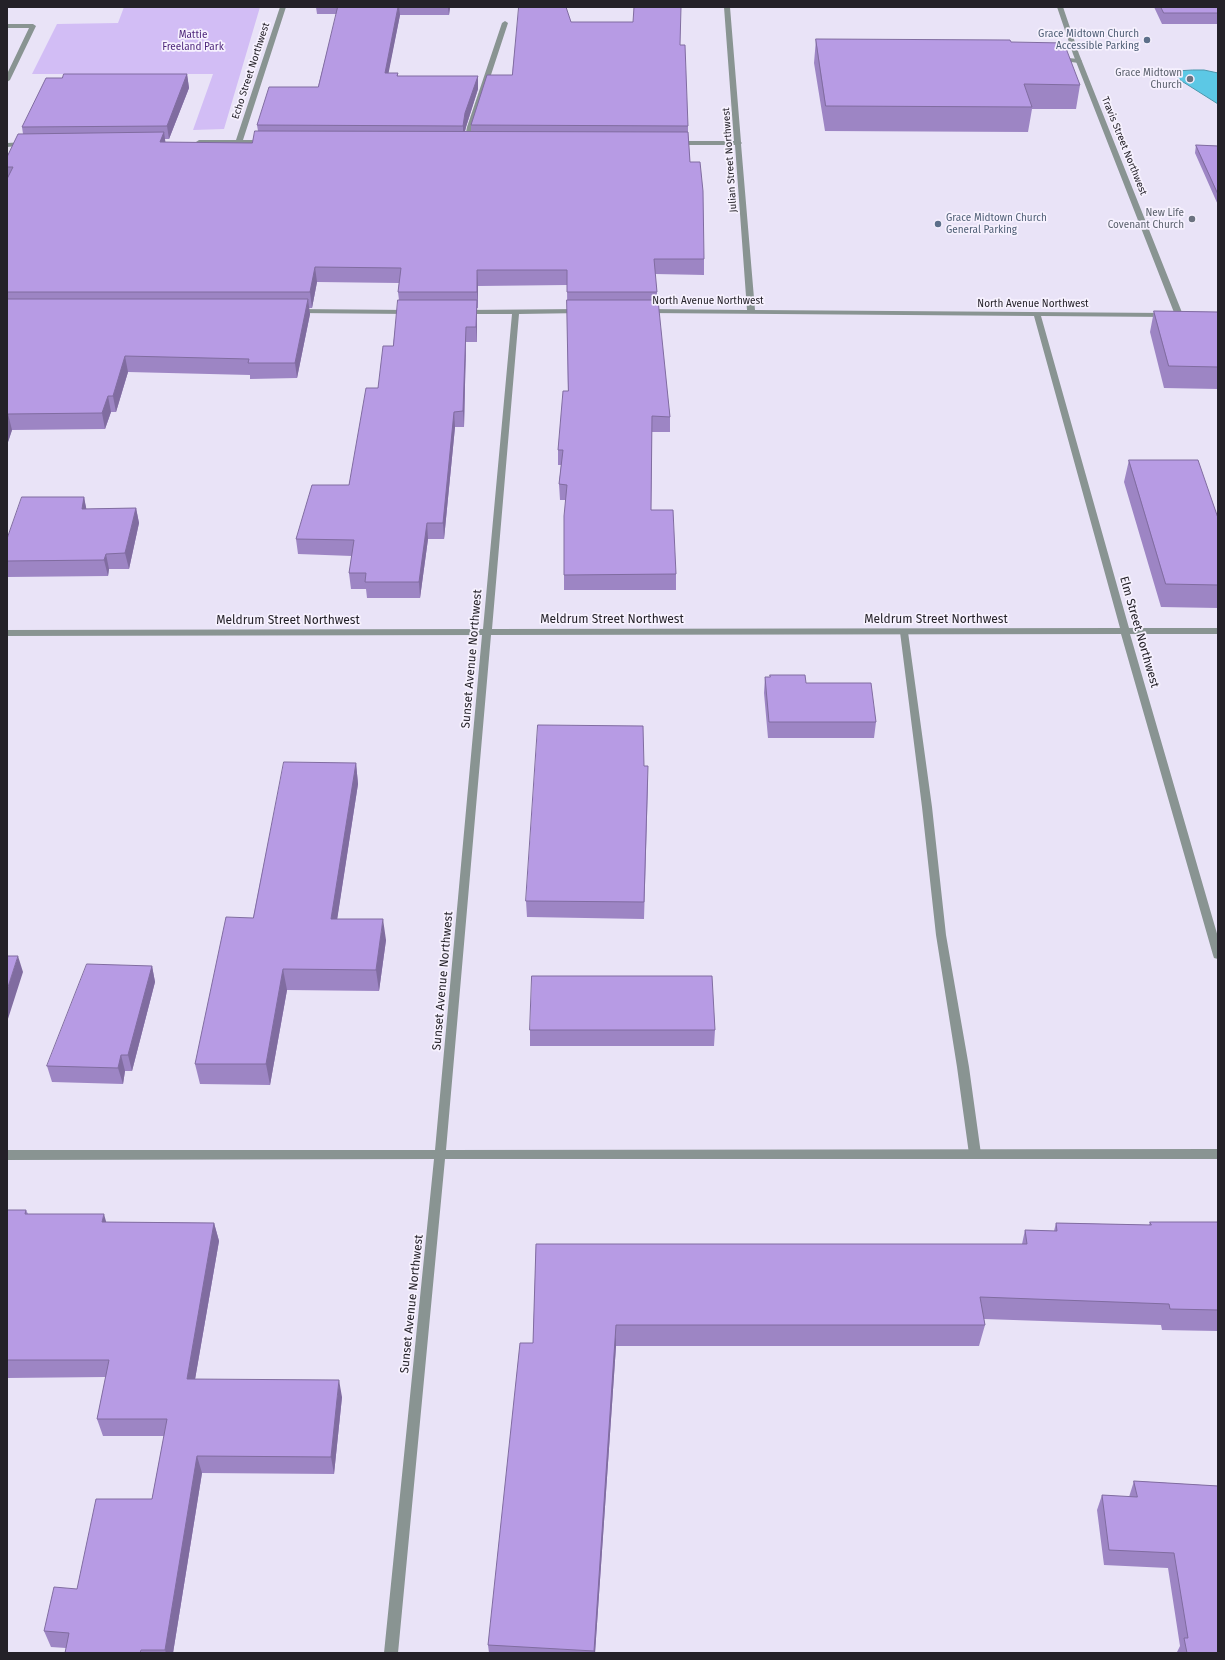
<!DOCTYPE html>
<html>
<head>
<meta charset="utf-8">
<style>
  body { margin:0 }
  #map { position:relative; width:1225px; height:1660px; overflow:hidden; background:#e9e3f7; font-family:"Fira Sans",sans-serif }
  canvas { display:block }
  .frame { position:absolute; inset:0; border:8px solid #242128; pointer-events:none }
</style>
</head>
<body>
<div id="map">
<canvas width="1225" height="1660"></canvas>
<div class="frame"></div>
</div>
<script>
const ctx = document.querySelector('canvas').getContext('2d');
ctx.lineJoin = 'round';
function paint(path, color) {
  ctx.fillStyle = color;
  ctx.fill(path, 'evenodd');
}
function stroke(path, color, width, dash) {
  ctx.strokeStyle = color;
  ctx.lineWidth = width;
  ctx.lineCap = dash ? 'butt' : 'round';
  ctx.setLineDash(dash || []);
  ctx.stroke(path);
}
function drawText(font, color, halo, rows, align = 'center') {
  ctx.font = font + ' "Fira Sans",sans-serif';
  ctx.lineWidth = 3.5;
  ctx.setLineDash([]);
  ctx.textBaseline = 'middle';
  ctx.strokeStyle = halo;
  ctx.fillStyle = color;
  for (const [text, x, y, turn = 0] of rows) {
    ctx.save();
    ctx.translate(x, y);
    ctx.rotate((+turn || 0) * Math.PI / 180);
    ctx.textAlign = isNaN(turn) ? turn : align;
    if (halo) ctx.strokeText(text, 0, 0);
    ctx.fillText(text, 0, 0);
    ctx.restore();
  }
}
const green = new Path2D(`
  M124,7h136l-36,122 -31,1 20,-56h-181l25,-50 61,-1z`);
const water = new Path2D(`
  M1193,70h11l14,3v31l-38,-24 -4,-5 4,-4z`);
const lane = new Path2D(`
  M505,21l3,2 -39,119 -5,1 3,-16 35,-104z
  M1057,57l22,2 3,2 -3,2 -24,-3 -1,-1z
  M904,629l4,3 24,175 14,128 23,132 12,87 -2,3 -4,2 -4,-2 -2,-3 -12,-87 -21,-132 -14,-128 -22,-175z`);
const street = new Path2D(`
  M280,7h6l-43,133h22l3,2 -3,2 -68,-1 -1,-1 3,-2h37z
  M724,7h6l11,135 1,1 -1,1 14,166 412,3 4,2 -4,2 -126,-1 88,312h89v6h-88l88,303v22l-4,-1 -1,-3 -92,-321 -630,1 -45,515 772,-1v10h-773l-47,494h-14l50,-494 -427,1v-10h428l47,-515 -475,1v-6l476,-1 29,-315h-47l-4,-2 4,-2 116,-1h3v4l-65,1 -27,315 628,-1 -86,-312 -387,-3 -4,-2 4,-2 100,1 -12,-165h-58l-3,-2 3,-2h57z
  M1057,7h6l16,47 104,261 -1,2h-6l-1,-2 -102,-261z
  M7,24h26l3,2 -26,54 -3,2v-8l22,-46h-22z
  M27,142l2,1v2l-22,2v-4z
  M294,309l115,1 4,2 -4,2 -112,-1 -4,-2z`);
const wall = new Path2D(`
  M316,7h134l-1,8h-49l-12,58h10v3h80v13l-12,38 -1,4h6v-6l41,-50 59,-53 109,23 8,81v6l2,30 14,97v16l-49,-1 2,18v8l13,117v15h-18l-1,78 25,64v16h-112v-15l2,-75h-6l-1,-16 2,-19h-3v-15l10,-59 -1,-106 -89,1v22h-1v34h-11l-2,85h-9l-11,112h-16l-8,59h-53l-1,-9h-15l-2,-16 3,-17 -54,-2 -2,-15 53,-54 29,-97 15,-42 6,-46 -1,-8 1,-9 -82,-1 -5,26h-3l1,6 -13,64 -47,1v-4l-122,-3 -12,40h-5l-6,17 -93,1 -4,12h-1v-285l16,-23 -1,-7 165,-53 2,14 -20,51h-4v3l87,1 6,-12 -1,-6 61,-38 19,-73h-20z
  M1154,7h64v17h-56z
  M816,39l195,3 69,43 -4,24h-44l-4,23 -203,-1 -11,-68z
  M1196,145l22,1v59l-23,-52z
  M1154,311l64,1v77l-54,-1 -14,-56z
  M1129,460l89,58v90l-57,-1 -37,-125z
  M84,497l2,12 50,-1 3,15 -10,46h-20l-1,7 -101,1v-38z
  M770,675l36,8 70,39 -2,16h-106l-4,-45 1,-16h5z
  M356,763l2,21 -21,135 49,21 -7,51 -92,-1 -17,95 -70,-1 -5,-20 58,-146z
  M644,766l4,16 -4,137 -117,-2 -1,-16z
  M152,966l3,16 -23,89h-7l-2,13 -71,-2 -5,-16z
  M530,1030h185l-1,16h-184z
  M7,1210h19l2,4 78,8 108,1 5,18 -24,138 147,18 -8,77 -132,-1 -29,180h-108l1,-5 -15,-1 -7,-16 33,-42 75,-90 12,-63h-61l-6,-17 9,-42 -99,1z
  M1150,1222h68v109l-56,-1 -1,-5 -177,-6 1,6 -6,21h-363l-21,307h-106l-1,-8 45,-302 3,-99h486l3,-14 29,1 2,-8 93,2z
  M1134,1481l84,5v167h-40l-1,-1 3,-6 -12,-78 -64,-3 -7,-55 5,-15 27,2z`);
const shadedWall = new Path2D(`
  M398,7h1l1,8 -14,71 -1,-13z
  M448,7h2l-1,8z
  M187,74l2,14 -20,51 -2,-13z
  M478,76v13l-12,38 -3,12v-13l2,-13z
  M164,132l2,14 -6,-4z
  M315,267l2,15 -5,26 -2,-16z
  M477,270l1,16v22l-1,-16z
  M308,299l2,15 -13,64 -2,-15z
  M477,300v42l-1,-15z
  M466,327v15l-2,85 -1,-16z
  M125,356l3,16 -12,40 -3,-16z
  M108,396l3,16 -6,17 -3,-16z
  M454,412l1,15 -11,112 -1,-16z
  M8,414l4,16 -4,12 -1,-3v-22z
  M84,497l3,15 -5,-3z
  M136,508l3,15 -10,46 -4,-16z
  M427,523l1,16 -8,59 -1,-16z
  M106,554l3,15 -1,7 -4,-16z
  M356,763l2,21 -24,156 -3,-21z
  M383,919l3,21 -7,51 -3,-21z
  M18,956l5,16 -16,50v-32z
  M152,966l3,16 -23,89 -4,-16z
  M283,969l4,21 -17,95 -4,-21z
  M121,1055l4,16 -2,13 -5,-16z
  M104,1214l5,18 -7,-10z
  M214,1223l5,18 -27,156 -5,-18z
  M616,1325v21l-21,307h-1z
  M339,1380l3,17 -8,77 -3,-17z
  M197,1456l5,17 -29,180h-7l-1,-3z`);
const building = new Path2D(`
  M338,7h60l-13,66h13l-1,3h81l-13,37 -2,13 -206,-1 12,-38h49z
  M519,7h47l5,15h62l1,-15h47l-1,38h5l3,81 -217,-1 16,-50h25z
  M1161,7h57v6h-54z
  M816,39l194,1 1,2 53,1 16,42 -56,-1 8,23 -206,-1z
  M64,74h123l-20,52 -145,1 24,-49h16z
  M255,131l433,1 2,30h10l3,29 1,68h-50l3,33h-90v-22h-90v22h-79l3,-24 -86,-1 -5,25h-303v-113l6,-12h-6v-10l11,-23 146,-2 -4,10 92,1z
  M1196,145l22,1v48z
  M7,299h301l-13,64h-47l1,-4 -124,-3 -12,40h-5l-6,17 -94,1 -1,3z
  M398,300h79l-1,27h-10l-3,84 -9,1 -11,111h-16l-8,59h-54l1,-9h-17l5,-33 -58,-1 16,-54h37l17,-97h12l5,-42h10z
  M567,300h91l12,117 -18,-1 -1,94h22l3,64 -112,1v-59l3,-31 -8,-1 4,-34h-5l5,-59h5z
  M1154,311l64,1v55l-49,-1z
  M1129,460h69l20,58v67l-52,-1z
  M22,497h62l-2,12 54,-1 -11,45 -19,1 -2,6 -97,1v-22z
  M770,675h35l1,8h65l5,39h-107l-4,-45h5z
  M538,725l105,1 1,40h4l-4,136 -118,-1z
  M284,762l72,1 -25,156h52l-7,51 -93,-1 -17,95h-71l31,-147 27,1z
  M7,956h11l-11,34z
  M87,964l65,2 -24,89h-7l-3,13 -71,-2z
  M532,976h180l3,54h-185z
  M7,1210h19l-1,4h79l-2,8 112,1 -27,156 152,1 -8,77 -134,-1 -32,194h-24l-1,3h-75l4,-20 -25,-2 10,-44 23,2 19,-90h56l15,-80h-70l12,-59h-102z
  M1150,1222h68v88l-48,-1 -1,-5 -189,-7 5,28h-369l-22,326 -106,-6 32,-302h13l3,-99h491l-2,-14 32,1 -1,-8 95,2z
  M1134,1481l84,5v167h-31l-3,-15h4l-14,-85 -65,-3 -7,-55 35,2z`);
const markers = [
  [1147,40,4,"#5c6f8a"],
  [1190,79,4,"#6b7280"],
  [1192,219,4,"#6b7280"],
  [938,224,4,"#5c6f8a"]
];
const farServicenames = [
  ["Grace Midtown Church",1139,34],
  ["Accessible Parking",1139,46],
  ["Grace Midtown Church",946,218,"left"],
  ["General Parking",946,230,"left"]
];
const farParknames = [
  ["Mattie",193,35],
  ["Freeland Park",193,47]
];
const farStreetnames = [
  ["Echo Street Northwest",251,71,-72],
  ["Travis Street Northwest",1124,146,68],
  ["Julian Street Northwest",730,160,-94],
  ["North Avenue Northwest",708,301],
  ["North Avenue Northwest",1033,304]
];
const farWorshipnames = [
  ["Grace Midtown",1182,73],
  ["Church",1182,85],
  ["New Life",1184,213],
  ["Covenant Church",1184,225]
];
const streetNames = [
  ["Meldrum Street Northwest",612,620],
  ["Meldrum Street Northwest",936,620],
  ["Meldrum Street Northwest",288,621],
  ["Elm Street Northwest",1139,632,74],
  ["Sunset Avenue Northwest",472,659,-85],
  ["Sunset Avenue Northwest",443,981,-85],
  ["Sunset Avenue Northwest",412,1304,-84]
];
paint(green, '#d2bdf5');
paint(water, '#5cc8e5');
stroke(water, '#4b96ac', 1);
paint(lane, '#899492');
paint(street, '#899492');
paint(wall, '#9d85c4');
paint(shadedWall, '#806ca0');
paint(building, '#b79be4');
stroke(building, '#806ca0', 1);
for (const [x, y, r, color] of markers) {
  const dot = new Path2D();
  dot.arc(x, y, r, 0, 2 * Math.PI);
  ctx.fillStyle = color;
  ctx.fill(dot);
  stroke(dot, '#f6f1fe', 1.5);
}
drawText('10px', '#4e5e75', '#f6f1fe', farServicenames, 'right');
drawText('10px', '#4f287c', '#f6f1fe', farParknames);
drawText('10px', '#242128', '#f6f1fe', farStreetnames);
drawText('10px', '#5b616d', '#f6f1fe', farWorshipnames, 'right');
drawText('12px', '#242128', '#f6f1fe', streetNames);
</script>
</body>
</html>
